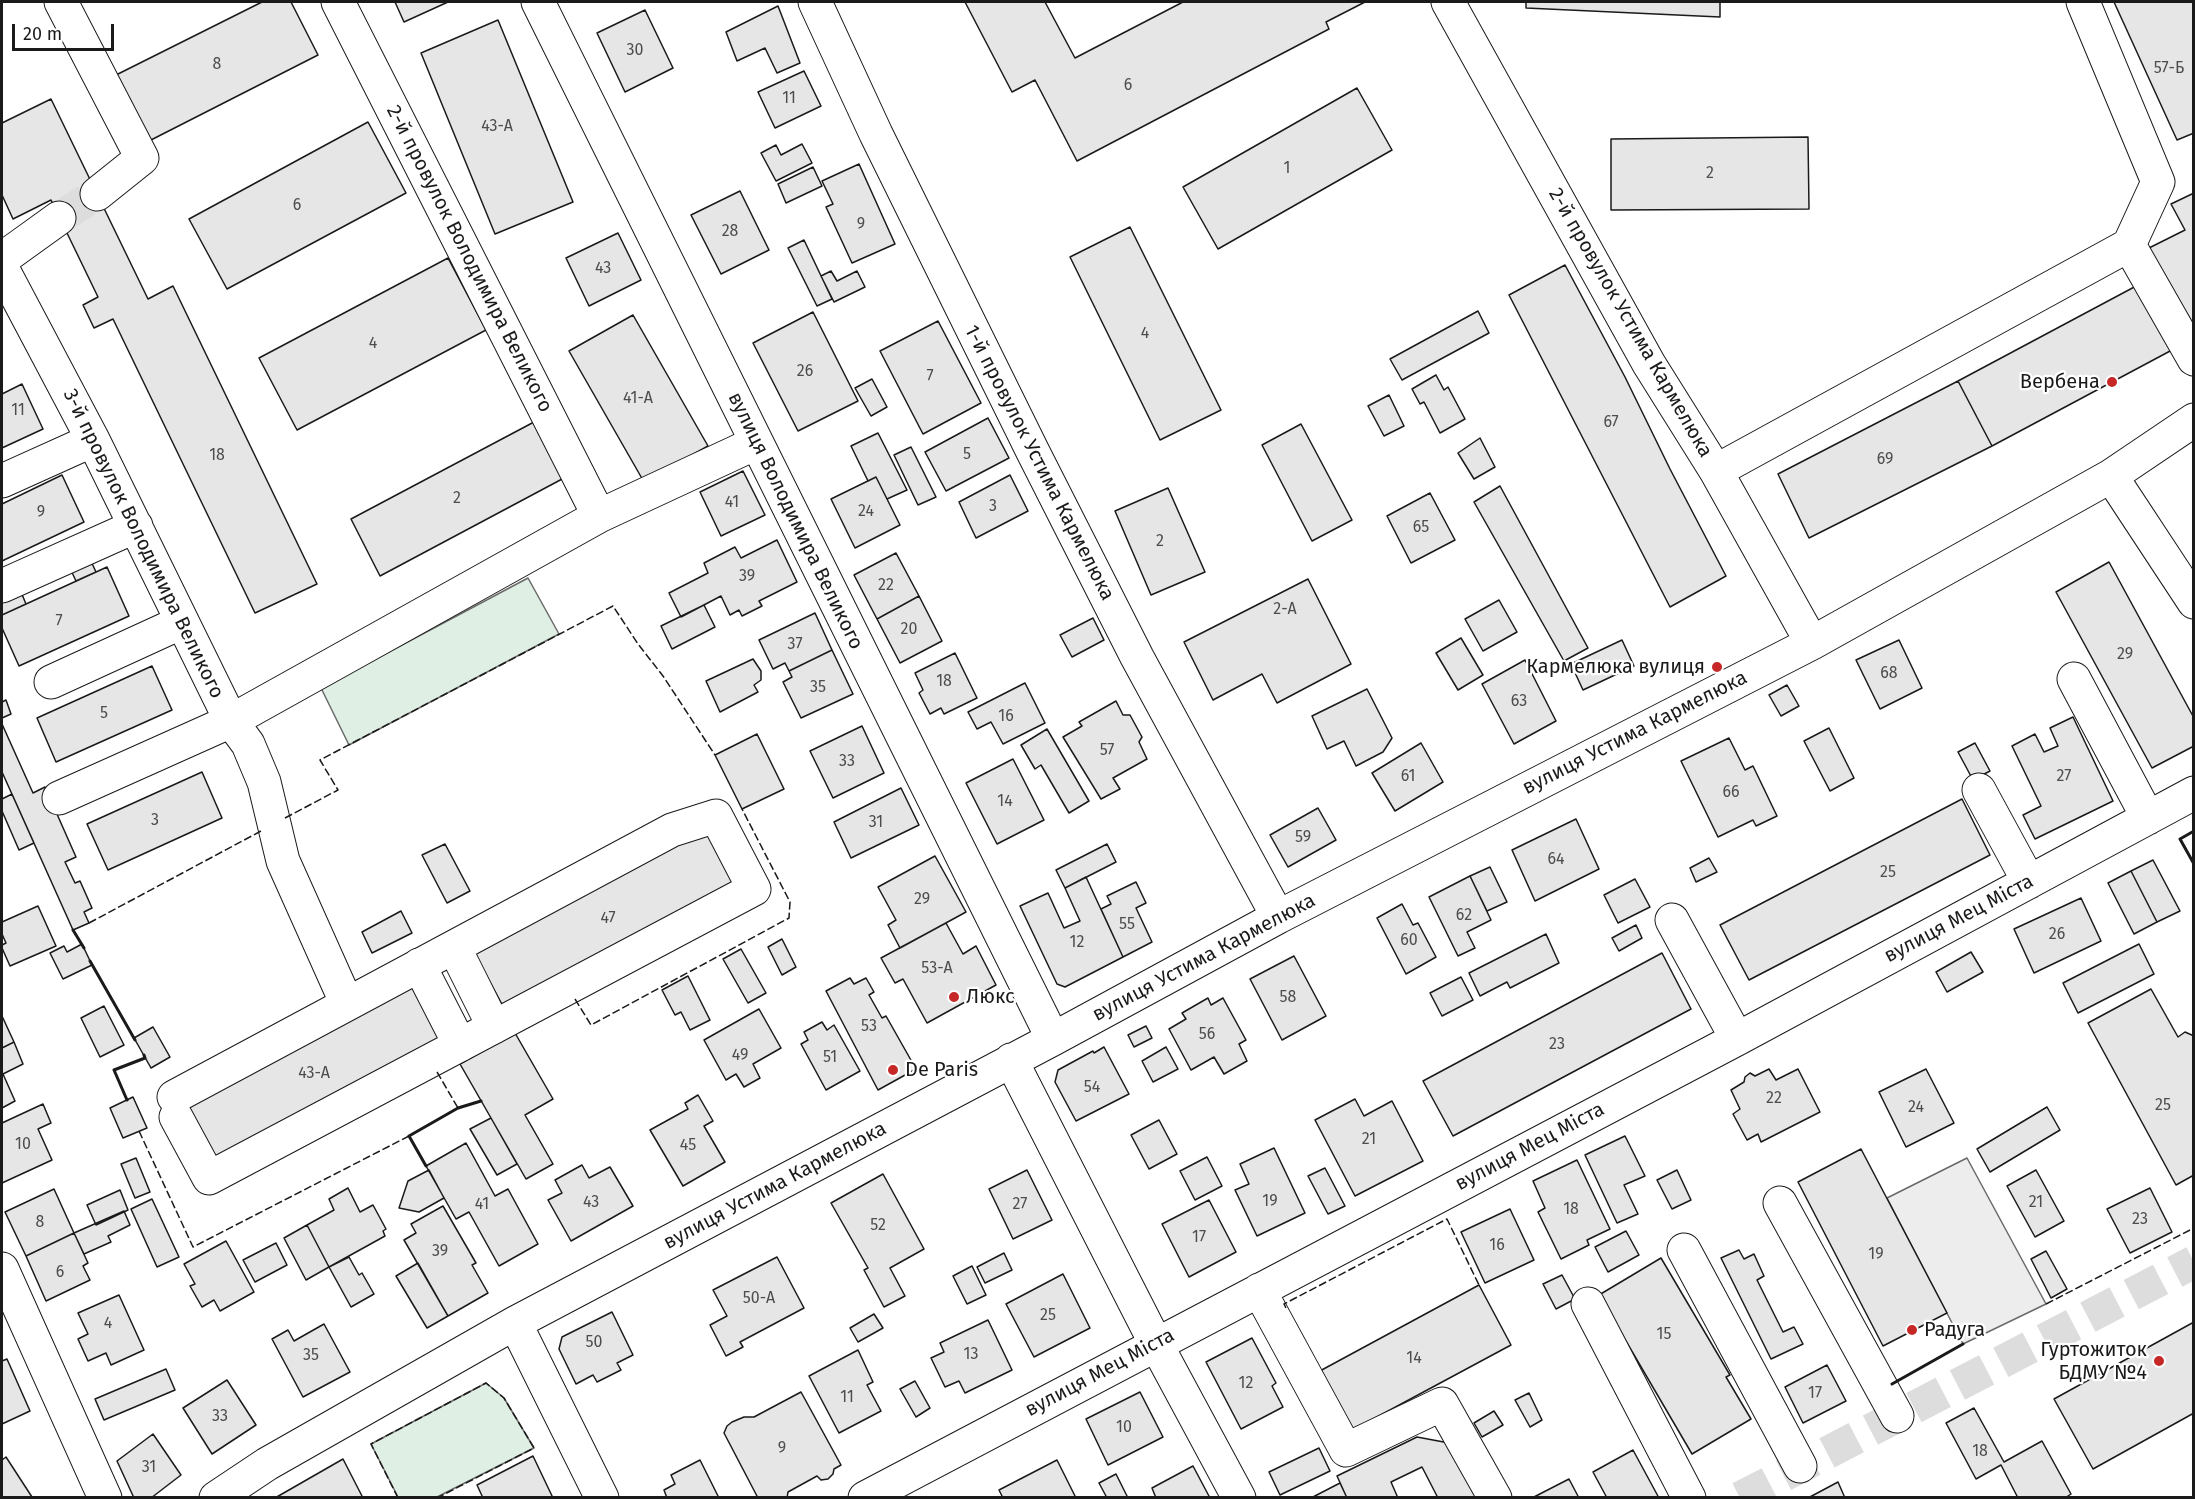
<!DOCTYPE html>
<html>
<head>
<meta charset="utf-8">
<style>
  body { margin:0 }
  #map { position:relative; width:2195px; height:1499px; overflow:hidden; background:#fff; font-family:"Fira Sans",sans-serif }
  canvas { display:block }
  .frame { position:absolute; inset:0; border:3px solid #1a1a1a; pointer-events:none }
  .scale { position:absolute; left:12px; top:24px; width:102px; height:27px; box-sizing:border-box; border:3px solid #1a1a1a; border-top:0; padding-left:8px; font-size:18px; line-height:21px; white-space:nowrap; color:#1a1a1a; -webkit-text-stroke:4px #fff; paint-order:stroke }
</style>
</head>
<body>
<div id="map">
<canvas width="2195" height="1499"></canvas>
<div class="frame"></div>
<div class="scale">20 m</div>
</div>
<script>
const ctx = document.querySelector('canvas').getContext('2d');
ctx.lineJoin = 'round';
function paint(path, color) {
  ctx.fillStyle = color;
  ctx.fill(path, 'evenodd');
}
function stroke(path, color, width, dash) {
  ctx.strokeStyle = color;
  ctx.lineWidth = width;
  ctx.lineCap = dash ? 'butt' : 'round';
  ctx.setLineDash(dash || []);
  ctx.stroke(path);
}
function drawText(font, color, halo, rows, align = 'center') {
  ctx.font = font + ' "Fira Sans",sans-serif';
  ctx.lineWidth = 4.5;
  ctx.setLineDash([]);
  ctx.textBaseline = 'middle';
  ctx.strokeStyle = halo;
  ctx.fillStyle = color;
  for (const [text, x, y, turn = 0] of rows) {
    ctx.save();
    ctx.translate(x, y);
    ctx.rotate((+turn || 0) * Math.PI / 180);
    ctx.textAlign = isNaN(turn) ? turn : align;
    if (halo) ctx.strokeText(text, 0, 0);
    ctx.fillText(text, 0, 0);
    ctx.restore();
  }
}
const green = new Path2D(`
  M528,578l31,56 -210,111 -28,-57z
  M486,1383l18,15 30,50 -97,49h-39l-27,-53z`);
const parking = new Path2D(`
  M1967,1158l79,146 -83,40 -76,-146z`);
const building = new Path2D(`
  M262,2h29l27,53 -169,86 -33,-66z
  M395,2h53l-44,20z
  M965,2h80l30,56 108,-56h182l-39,20 3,7 -252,132 -42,-81 -23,12z
  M1526,2h194v15l-194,-9z
  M2114,2h78l2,3v128l-17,7z
  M778,6l22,57 -23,10 -12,-25 -28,13 -11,-29z
  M645,10l28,58 -48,24 -28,-59z
  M498,20l75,182 -78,32 -74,-181z
  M804,71l17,35 -46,22 -17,-36z
  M1357,88l35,62 -174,99 -35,-62z
  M51,99l97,200 25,-13 144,298 -62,29 -142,-294 -19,9 -11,-23 15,-8 -47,-97 -38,19 -11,-24v-72z
  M368,122l38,71 -179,96 -38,-70z
  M1808,137l1,72 -198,1v-71z
  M802,144l10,19 -36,18 -15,-28 15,-8 5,10z
  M859,164l36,80 -43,19 -26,-56 7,-3 -11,-23z
  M813,167l9,19 -36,17 -8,-19z
  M740,191l29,59 -48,24 -30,-59z
  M2194,193v133l-45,-78 36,-18 -14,-26z
  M1130,227l91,183 -61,30 -90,-183z
  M618,233l23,47 -52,26 -23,-48z
  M804,240l28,59 -15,7 -29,-58z
  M448,258l38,72 -189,100 -38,-72z
  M1565,265l60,112 45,92 56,107 -56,31 -161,-312z
  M831,271l6,10 20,-10 8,16 -31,15 -13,-26z
  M2138,285l34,65 -180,96 -34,-65z
  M1478,311l11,22 -87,47 -12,-21z
  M813,312l45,89 -60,30 -45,-88z
  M633,315l75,131 -64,36 -75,-131z
  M938,321l43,82 -58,31 -43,-83z
  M1436,375l8,15 4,-3 17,32 -25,14 -16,-31 -4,2 -8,-15z
  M872,379l15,28 -16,9 -16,-28z
  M1958,381l34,65 -183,92 -31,-64z
  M22,384l21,45 -41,19v-54z
  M1389,395l15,31 -20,10 -16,-30z
  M988,418l21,40 -63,33 -21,-39z
  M534,422l30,56 -184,98 -29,-57z
  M1301,424l51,96 -40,21 -50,-96z
  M878,433l29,57 -20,9 -11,-22 -8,4 -17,-35z
  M1480,438l15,29 -21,12 -16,-26z
  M911,447l25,50 -18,8 -24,-50z
  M743,471l22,44 -44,21 -21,-44z
  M62,475l22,47 -82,39v-57z
  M1010,475l18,36 -52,27 -17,-36z
  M876,477l24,48 -45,23 -24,-49z
  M1500,486l88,162 -24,13 -90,-159z
  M1168,488l37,84 -54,23 -36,-84z
  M1430,493l25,47 -44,23 -24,-47z
  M777,540l20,42 -38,19 3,5 -20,10 -3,-6 -9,5 -9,-19 -40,21 -12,-24 39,-20 -4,-10 31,-16 6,11z
  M896,553l23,43 -42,23 -23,-44z
  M89,557l7,15 -20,9 -7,-15z
  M2109,562l85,156v28l-42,22 -96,-176z
  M107,567l22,49 -110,50 -17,-38v-13z
  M1308,579l43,85 -74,39 -15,-29 -49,26 -29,-58z
  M21,592l5,12 -24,11v-14z
  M919,596l23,45 -42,22 -23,-44z
  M1499,600l18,32 -34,19 -18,-32z
  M704,605l11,22 -43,22 -11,-23z
  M815,613l17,37 -43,21 -4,-8 -12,6 -14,-29z
  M1093,618l11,22 -32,17 -12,-22z
  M1461,638l22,37 -25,15 -22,-37z
  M1622,640l12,26 -51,24 -12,-26z
  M1899,640l23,48 -42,21 -24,-49z
  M832,650l21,44 -52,24 -18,-36 9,-5 -3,-6z
  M955,653l22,45 -33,16 -3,-6 -11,6 -11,-21 4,-3 -8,-17z
  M753,659l8,12v9l-7,5 4,7 -38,20 -14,-31z
  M1525,660l31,61 -42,23 -32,-60z
  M152,666l20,44 -116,52 -19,-44z
  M1025,683l20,40 -42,21 -12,-22 -14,7 -9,-17z
  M1787,685l12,21 -18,10 -12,-21z
  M1367,689l25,49 -9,14 -27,14 -12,-25 -17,8 -15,-33z
  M6,700l5,14 -9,4v-16z
  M1116,701l7,14h7l12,22 -3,5 8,17 -34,19 7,11 -19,10 -38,-62 19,-11 -3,-4z
  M2073,717l40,84 -78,38 -12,-24 18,-9 -29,-60 23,-12 9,18 14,-6 -8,-18z
  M2,724l31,69 12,-6 31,70 -11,5 10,21 5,-2 12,27 -8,4 5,11 -16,7 -71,-158z
  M862,726l22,47 -51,25 -23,-47z
  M1829,728l25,50 -24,13 -26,-50z
  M1047,729l42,72 -20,12 -28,-48 -6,4 -14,-24z
  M757,734l27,55 -42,20 -27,-54z
  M1729,738l16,32 8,-4 24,50 -21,10 -3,-6 -35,17 -37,-76z
  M1421,743l22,39 -48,29 -23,-38z
  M1975,743l15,28 -17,9 -15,-28z
  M1013,759l31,61 -47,24 -31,-61z
  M202,772l20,46 -114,52 -21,-46z
  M901,788l18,37 -68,33 -17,-36z
  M12,794l22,49 -15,7 -17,-39v-12z
  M1962,799l28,56 -241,125 -29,-55z
  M1318,808l18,32 -48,27 -18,-32z
  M1576,819l23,50 -64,32 -23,-51z
  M710,827l31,56 -236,127 -30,-56z
  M445,844l25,47 -23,12 -25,-48z
  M1107,844l9,18 -51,26 -9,-18z
  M935,856l31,56 -66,36 -12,-23 8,-5 -18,-33z
  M1709,858l8,14 -21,10 -6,-14z
  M2153,860l27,51 -23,11 -26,-51z
  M1490,867l17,35 -20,9 -17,-35z
  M2131,871l26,51 -23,12 -26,-51z
  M1470,876l21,44 -24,12 8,16 -17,8 -29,-59z
  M1086,877l37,80 -58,30 -8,-3 -37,-78 28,-13 16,35 16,-7 -15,-33z
  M1635,879l15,28 -32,16 -14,-28z
  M1136,882l10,21 -10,5 16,34 -29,15 -22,-48 10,-5 -4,-8z
  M2081,898l20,43 -67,32 -20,-44z
  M1402,904l11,21 5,-2 18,34 -30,17 -29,-56z
  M38,906l18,40 -46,20 -8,-18v-3l4,-2 -4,-9v-12z
  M401,911l11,22 -40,20 -10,-21z
  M946,923l17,31 13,-8 20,39 -69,38 -24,-44 -8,4 -14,-25z
  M1636,925l6,13 -23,13 -7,-13z
  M1546,934l13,29 -49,25 -3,-6 -27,14 -11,-23z
  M782,939l14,28 -14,8 -14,-28z
  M82,944l10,21 -29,14 -13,-26 14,-7 3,6z
  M2139,944l15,30 -76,39 -15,-30z
  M741,949l25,44 -18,10 -25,-44z
  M1971,952l12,20 -36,20 -11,-20z
  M1662,953l29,56 -238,127 -30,-55z
  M1294,956l32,60 -44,24 -32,-61z
  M688,976l22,44 -20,10 -9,-18 -6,3 -13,-25z
  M1461,977l12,23 -31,16 -12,-23z
  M850,978l4,6 12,-6 8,14 -5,3 13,23 4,-2 30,53 -38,21 -52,-99z
  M419,982l30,58 -239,126 -30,-58z
  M2151,989l27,48 7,-5 9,4v139l-18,10 -88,-162z
  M1208,998l3,7 12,-7 23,42 -7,4 8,17 -23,13 -10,-17 -23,13 -22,-41 17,-10 -4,-6z
  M104,1006l20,39 -24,12 -19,-39z
  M759,1009l22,39 -28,16 7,14 -16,9 -8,-13 -10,6 -22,-40z
  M2,1016l12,26 -12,6z
  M822,1022l5,8 7,-5 26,46 -34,19 -25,-46 7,-4 -4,-8z
  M1146,1026l6,12 -18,9 -6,-12z
  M153,1027l17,30 -19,11 -17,-30z
  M515,1033l38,66 -28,16 28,49 -27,15 -66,-115z
  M14,1042l9,22 -20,10 12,27 -13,7v-60z
  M1104,1047l25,47 -53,27 -21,-39 3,-12 35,-19 1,2z
  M1166,1047l12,22 -25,13 -11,-21z
  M1769,1069l7,11 22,-11 22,43 -59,30 -3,-8 -11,6 -14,-26 7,-5 -9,-19 13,-8 1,-5 5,-4 5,3z
  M1926,1069l28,54 -48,24 -27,-55z
  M698,1095l15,26 -9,5 21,36 -42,24 -33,-56 38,-21 -3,-6z
  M133,1097l14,31 -24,10 -13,-30z
  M1355,1099l9,17 28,-15 31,60 -68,35 -40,-76z
  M43,1104l8,19 -13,6 14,31 -50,23v-60z
  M2047,1107l13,23 -70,42 -13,-23z
  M491,1118l26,46 -20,11 -27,-46z
  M1159,1120l18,34 -28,15 -18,-34z
  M1625,1136l20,40 -21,9 14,29 -21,9 -32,-68z
  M466,1143l29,53 13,-7 30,55 -39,22 -30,-54 -13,7 -30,-53z
  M1274,1148l31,65 -48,23 -22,-46 14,-6 -9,-20z
  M1861,1149l86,164 -64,33 -85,-164z
  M1207,1157l15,29 -27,14 -15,-29z
  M136,1158l14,34 -15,6 -14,-34z
  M1577,1160l33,69 -23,11 2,5 -28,14 -23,-47 7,-4 -12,-27z
  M582,1165l7,13 21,-11 23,39 -62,35 -23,-41 14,-7 -7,-13z
  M1325,1168l20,38 -17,8 -20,-38z
  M429,1170l15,28 -25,14 -20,-4 9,-27z
  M1027,1170l25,50 -39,19 -24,-50z
  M1677,1170l14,30 -19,9 -15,-29z
  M2036,1170l28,51 -29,16 -28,-51z
  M883,1174l41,75 -34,19 15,28 -21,11 -20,-37 4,-2 -37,-65z
  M348,1188l12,24 13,-7 13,24 -3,2 2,5 -56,31 -22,-42 27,-15 -5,-11z
  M2150,1188l22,44 -42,21 -23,-44z
  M54,1189l20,44 -48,23 -21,-44z
  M120,1190l8,20 -32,15 -9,-20z
  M152,1199l27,58 -22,10 -26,-58z
  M1209,1200l27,52 -47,25 -27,-53z
  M443,1206l33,57 -4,2 16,28 -40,23 -44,-76 12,-7 -5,-9z
  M1510,1209l24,51 -49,23 -24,-51z
  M124,1211l6,14 -22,11 3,6 -27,12 -10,-21z
  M307,1225l22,42 -23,13 -22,-42z
  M1626,1231l13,24 -31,17 -13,-25z
  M74,1233l14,30 -5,3 7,14 -44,21 -20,-45z
  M226,1241l28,51 -34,19 -6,-11 -12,7 -12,-21 5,-2 -11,-20z
  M276,1243l11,22 -32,17 -12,-22z
  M1739,1250l5,9 10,-5 10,22 -7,4 26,52 11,-5 9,17 -32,15 -50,-101z
  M2046,1251l21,38 -16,9 -20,-39z
  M1004,1253l8,17 -27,13 -8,-16z
  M349,1257l10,18 3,-2 12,21 -23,13 -22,-40z
  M777,1257l27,51 -64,34 3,5 -17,9 -16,-31 17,-9 -14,-26z
  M1661,1258l69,117 -4,2 25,42 -59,35 -93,-159z
  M418,1263l30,53 -21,12 -31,-52z
  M972,1266l14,29 -19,9 -14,-28z
  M1063,1274l27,54 -56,29 -28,-53z
  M1562,1275l13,24 -19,10 -13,-25z
  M1479,1285l32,60 -162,87 -31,-60z
  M119,1295l25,55 -33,15 -5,-12 -18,8 -10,-22 10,-5 -10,-21z
  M612,1312l21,43 -16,8 4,7 -24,12 -4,-7 -17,9 -17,-35 3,-12z
  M874,1314l9,14 -25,14 -8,-14z
  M988,1320l24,50 -47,23 -6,-12 -14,6 -14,-29 13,-6 -4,-9z
  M2194,1322v91l-101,56 -39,-70z
  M324,1324l26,48 -47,25 -31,-58 16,-9 6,11z
  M1252,1338l24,45 -4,3 11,21 -42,22 -35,-67z
  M858,1350l15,32 -6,3 14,26 -42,22 -30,-57z
  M7,1359l23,52 -28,13v-63z
  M1827,1365l19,36 -43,22 -18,-36z
  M166,1369l9,21 -71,30 -9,-21z
  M227,1380l29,45 -44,29 -29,-46z
  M915,1381l15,27 -14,9 -16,-28z
  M801,1392l40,73 -7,4 -1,5 -5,5 -7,1 -4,-4 -29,16 -1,6h-29l-34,-65 3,-7 5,-4 12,-5h10z
  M1140,1392l23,45 -55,28 -22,-46z
  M1529,1393l13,27 -12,7 -15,-27z
  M1974,1408l30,54 38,-21 29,53 -6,4h-47l-17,-33 -25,14 -30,-56z
  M1494,1411l9,14 -21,12 -8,-14z
  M153,1434l28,41 -30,23h-17l-17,-37z
  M1417,1437l32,6 30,55h-41l-16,-31 -31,15 7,16h-51l-10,-22z
  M1319,1448l11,23 -50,24 -11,-23z
  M1633,1450l26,48h-52l-14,-26z
  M533,1456l20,42h-70l-6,-13z
  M6,1457l26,40 -30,1v-38z
  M343,1459l20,39h-88z
  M700,1460l19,38h-52l-3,-8 11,-6 -4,-9z
  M1057,1460l19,38h-73l-4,-8z
  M1193,1466l17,32h-54l-4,-10z
  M1116,1474l12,24h-21l-8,-15z
  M1569,1479l10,19h-47z
  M1838,1482l7,16h-37z
  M1340,1483l7,15h-36z`);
const minorTunnel = new Path2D(`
  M59,218l38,-24
  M1740,1498l454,-236`);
const minor = new Path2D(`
  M61,2l81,156 -45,36
  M338,2l261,514
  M538,2l515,1037
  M815,2l61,132 157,318 104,205 141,260
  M1448,2l201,362 67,107 96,172
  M2083,2l75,180 -29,63 65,114
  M2,259l57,-41
  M2,268l91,172 138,281 17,23 16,38 19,79 64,143
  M1716,471l413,-226
  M2111,476l83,126
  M2,481l91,-41
  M2,586l134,-60
  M2074,679l74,139
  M51,682l131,-60
  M1979,790l50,92
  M59,798l172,-77 368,-205 157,-73
  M1672,920l65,119
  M454,947l40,80
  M419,965l41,80
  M1011,1060l145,284 83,154
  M174,1097l498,-267 44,-14 38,73 -545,289 -33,-61
  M1780,1203l117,213
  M1684,1250l116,216
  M2,1269l103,229
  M1259,1290l87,160 96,-46 53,94
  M1588,1304l101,194
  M515,1323l87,175
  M216,1498l51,-34 248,-141 538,-284 225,-122 534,-274 299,-167 83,-56
  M865,1498l872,-459 457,-246`);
const fence = new Path2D(`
  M285,818l53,-28 -18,-30 293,-154 25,38 25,32 52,79
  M89,923l172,-92
  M575,999l16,26 198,-107 1,-16 -48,-93
  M437,1072l21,36
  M139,1131l54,116 216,-111
  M2046,1304l148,-76
  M1286,1308l-2,-4 163,-85 32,66
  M398,1498l-27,-54 115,-61 18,15 30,50 -97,50`);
const wall = new Path2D(`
  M2194,831l-14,8 14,25
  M73,930l11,18
  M90,961l45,79
  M127,1100l-13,-30 31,-12 -1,-3
  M426,1166l-17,-30 49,-28 23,-7
  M1892,1384l71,-40`);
const markers = [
  [2112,382,6,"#c62828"],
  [1717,667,6,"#c62828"],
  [954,997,6,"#c62828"],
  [893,1070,6,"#c62828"],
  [1912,1330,6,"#c62828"],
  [2159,1361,6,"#c62828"]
];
const numberNames = [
  ["30",635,51],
  ["8",217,65],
  ["57-Б",2169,69],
  ["6",1128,86],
  ["11",789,99],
  ["43-А",497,127],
  ["1",1287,169],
  ["2",1710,174],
  ["6",297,206],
  ["9",861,225],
  ["28",730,232],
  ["43",603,269],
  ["4",1145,334],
  ["4",373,344],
  ["26",805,372],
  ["7",930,377],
  ["41-А",638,399],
  ["11",18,411],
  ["67",1611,423],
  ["5",967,455],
  ["18",217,456],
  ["69",1885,460],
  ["2",457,499],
  ["41",732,503],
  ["3",993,507],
  ["24",866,512],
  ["9",41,513],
  ["65",1421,528],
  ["2",1160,542],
  ["39",747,577],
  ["22",886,586],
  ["2-А",1285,610],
  ["7",59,622],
  ["20",909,630],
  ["37",795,645],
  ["29",2125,655],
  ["68",1889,674],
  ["18",944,682],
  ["35",818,688],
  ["63",1519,702],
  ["5",104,714],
  ["16",1006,717],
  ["57",1107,751],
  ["33",847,762],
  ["61",1408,777],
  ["27",2064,777],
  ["66",1731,793],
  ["14",1005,802],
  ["3",155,821],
  ["31",876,823],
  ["59",1303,838],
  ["64",1556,860],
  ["25",1888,873],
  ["29",922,900],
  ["62",1464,916],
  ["47",608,919],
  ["55",1127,925],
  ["26",2057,935],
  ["60",1409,941],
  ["12",1077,943],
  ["53-А",937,969],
  ["58",1288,998],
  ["53",869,1027],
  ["56",1207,1035],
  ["23",1557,1045],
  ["49",740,1056],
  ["51",830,1058],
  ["43-А",314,1074],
  ["54",1092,1088],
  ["22",1774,1099],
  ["25",2163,1106],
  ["24",1916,1108],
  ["21",1369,1140],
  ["10",23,1145],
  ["45",688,1146],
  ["19",1270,1202],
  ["43",591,1203],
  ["21",2036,1203],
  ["41",482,1205],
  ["27",1020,1205],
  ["18",1571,1210],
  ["23",2140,1220],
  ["8",40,1223],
  ["52",878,1226],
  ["17",1199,1238],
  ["16",1497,1246],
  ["39",440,1252],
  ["19",1876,1255],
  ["6",60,1273],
  ["50-А",759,1299],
  ["25",1048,1316],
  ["4",108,1324],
  ["15",1664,1335],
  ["50",594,1343],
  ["13",971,1355],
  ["35",311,1356],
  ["14",1414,1359],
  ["12",1246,1384],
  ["17",1815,1394],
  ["11",847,1398],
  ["33",220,1417],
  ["10",1124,1428],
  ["9",782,1449],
  ["18",1980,1452],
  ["31",149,1468]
];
const streetNames = [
  ["2-й провулок Володимира Великого",469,259,63],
  ["2-й провулок Устима Кармелюка",1630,323,60],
  ["1-й провулок Устима Кармелюка",1039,463,63],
  ["вулиця Володимира Великого",795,521,64],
  ["3-й провулок Володимира Великого",143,544,64],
  ["вулиця Устима Кармелюка",1635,733,-27],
  ["вулиця Мец Міста",1959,919,-28],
  ["вулиця Устима Кармелюка",1204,958,-28],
  ["вулиця Мец Міста",1530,1147,-28],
  ["вулиця Устима Кармелюка",775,1186,-28],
  ["вулиця Мец Міста",1100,1373,-28]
];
const poiNames = [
  ["Вербена",2100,382],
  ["Кармелюка вулиця",1705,667],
  ["Люкс",966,997,"left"],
  ["De Paris",905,1070,"left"],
  ["Радуга",1924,1330,"left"],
  ["Гуртожиток",2147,1350],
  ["БДМУ №4",2147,1373]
];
paint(green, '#e0efe3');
stroke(green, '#6a6a6a', 1.5);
paint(parking, '#ededed');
stroke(parking, '#6a6a6a', 1.5);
paint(building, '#e6e6e6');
stroke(building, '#1a1a1a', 1.5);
stroke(minorTunnel, '#ddd', 33, [33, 16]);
stroke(minor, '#1a1a1a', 35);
stroke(minor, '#fff', 33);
stroke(fence, '#1a1a1a', 1.5, [8, 3]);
stroke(wall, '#1a1a1a', 3);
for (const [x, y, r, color] of markers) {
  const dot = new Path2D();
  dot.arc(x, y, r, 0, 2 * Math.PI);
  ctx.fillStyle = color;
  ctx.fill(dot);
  stroke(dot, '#fff', 2);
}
drawText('16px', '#4d4d4d', null, numberNames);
drawText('20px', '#1a1a1a', '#fff', streetNames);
drawText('20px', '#1a1a1a', '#fff', poiNames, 'right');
</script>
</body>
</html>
